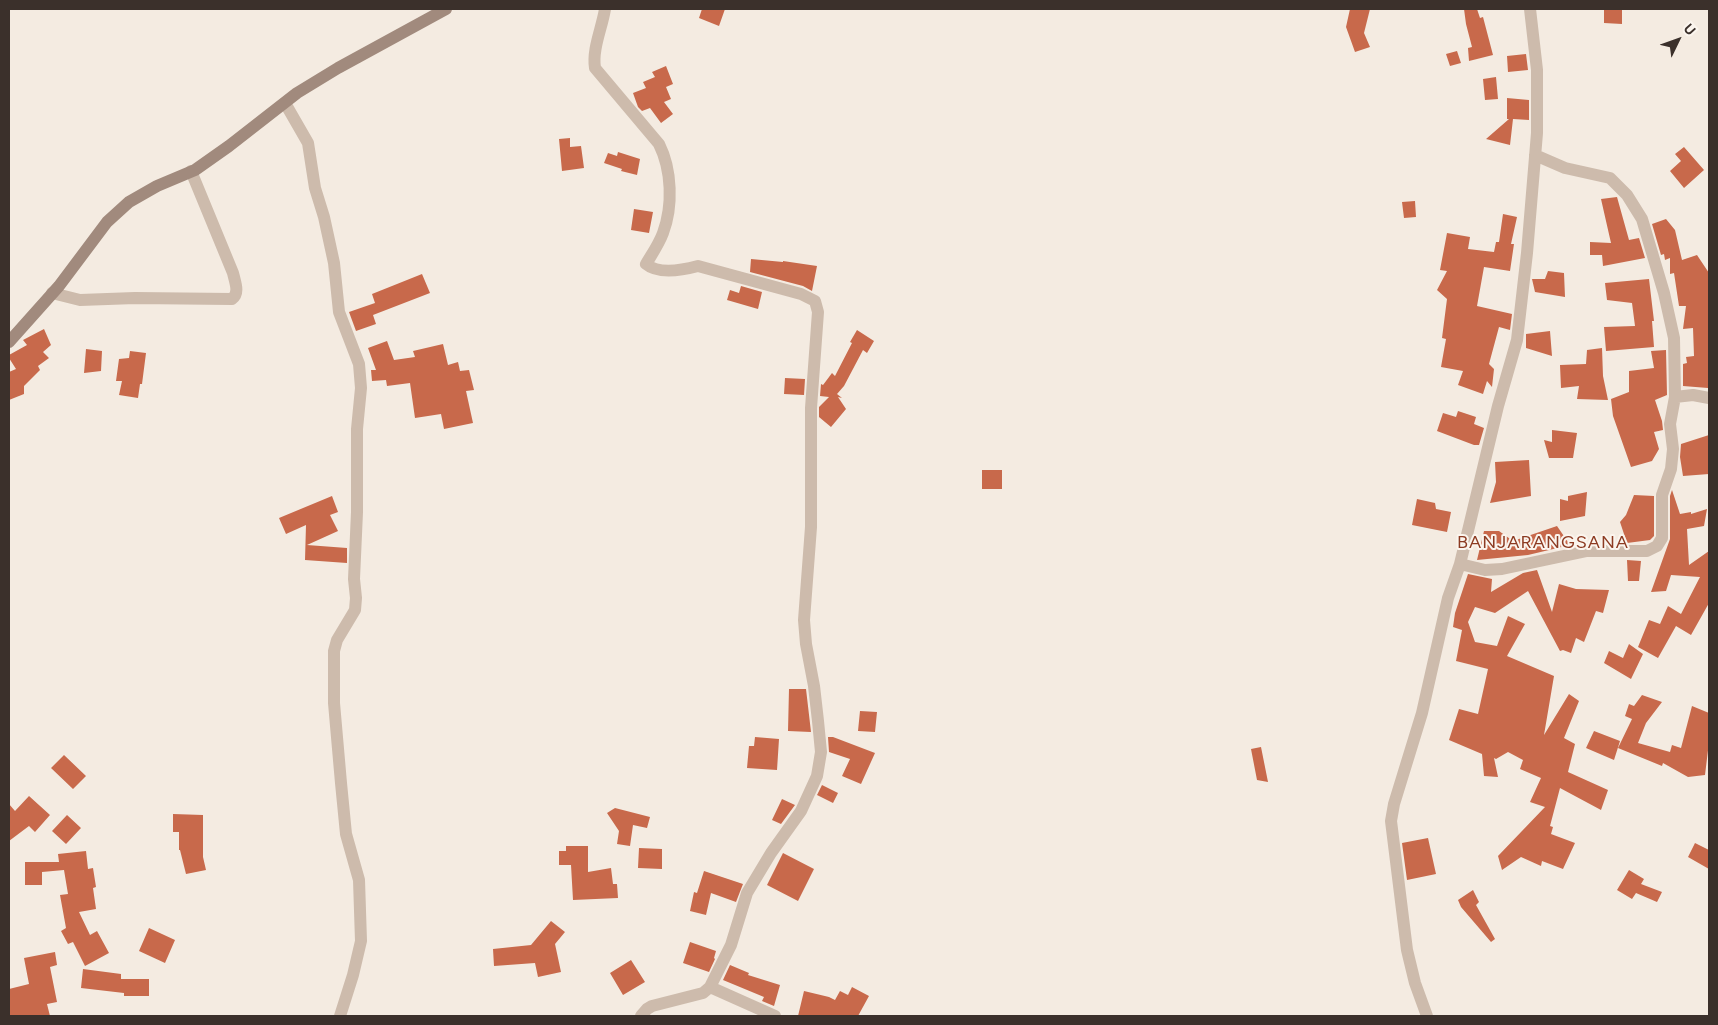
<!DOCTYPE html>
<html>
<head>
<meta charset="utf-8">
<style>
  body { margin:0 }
  #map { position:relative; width:1718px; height:1025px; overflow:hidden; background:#f4ebe1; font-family:Figtree,sans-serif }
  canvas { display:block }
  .frame { position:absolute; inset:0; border:10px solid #3b302b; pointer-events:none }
  .north { position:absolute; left:1653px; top:15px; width:50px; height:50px; -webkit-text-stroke:4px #fbf5ee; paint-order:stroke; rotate:48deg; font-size:14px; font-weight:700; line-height:20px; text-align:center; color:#3b302b }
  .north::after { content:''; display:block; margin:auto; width:18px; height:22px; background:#3b302b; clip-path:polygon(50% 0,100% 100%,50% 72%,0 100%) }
</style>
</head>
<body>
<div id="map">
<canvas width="1718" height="1025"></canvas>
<div class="frame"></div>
<div class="north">U</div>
</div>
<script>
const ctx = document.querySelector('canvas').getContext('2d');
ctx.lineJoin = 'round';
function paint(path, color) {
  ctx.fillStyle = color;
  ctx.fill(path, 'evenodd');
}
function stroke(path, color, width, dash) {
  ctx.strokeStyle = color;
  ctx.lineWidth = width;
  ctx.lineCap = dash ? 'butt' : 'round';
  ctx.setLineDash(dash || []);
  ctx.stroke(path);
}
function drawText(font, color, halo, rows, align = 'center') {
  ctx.font = font + ' Figtree,sans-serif';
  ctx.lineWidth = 4;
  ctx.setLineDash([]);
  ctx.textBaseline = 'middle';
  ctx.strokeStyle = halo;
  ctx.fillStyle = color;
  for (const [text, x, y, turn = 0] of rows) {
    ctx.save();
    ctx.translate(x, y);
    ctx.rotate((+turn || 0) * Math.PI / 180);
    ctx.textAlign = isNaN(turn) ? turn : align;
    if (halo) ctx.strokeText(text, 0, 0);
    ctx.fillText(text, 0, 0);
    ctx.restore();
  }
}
const building = new Path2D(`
  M702,9h23l-6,17 -20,-8z
  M1350,9h20l-6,24 6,14 -15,5 -9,-25z
  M1464,9h13l3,9 3,-1 10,38 -24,6 -1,-13 4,-1 -6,-23z
  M1604,10h18v14l-18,-1z
  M1457,51l4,12 -11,3 -4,-12z
  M1526,54l2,16 -20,2 -1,-16z
  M666,66l7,18 -7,3 5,12 -7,3 9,12 -12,9 -11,-15 -8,3 -4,-4 -5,-14 13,-5 -3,-6 12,-5 -3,-5z
  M1496,77l2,22 -13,1 -2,-21z
  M1507,98l22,2v20l-16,-1 -3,26 -24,-6 23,-20h-2z
  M570,138v9l11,-1 3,22 -22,3 -3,-32z
  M1684,147l20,23 -20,18 -14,-17 11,-10 -6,-7z
  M618,152l22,7 -3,16 -16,-4 1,-2 -18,-6 4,-10 9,3z
  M1617,197l12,43 10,-2 6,20 -42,8 -1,-11h-12v-13l21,1 -10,-44z
  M1415,201l1,16 -12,1 -2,-16z
  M634,209l19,3 -4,21 -18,-3z
  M1503,214l14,3 -6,27h3l-4,27 -26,-4 -7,39 35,8 -2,16 -11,-3 -10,37 5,5 -2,18 -5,-6 -4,13 -25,-9 5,-14 -22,-4 5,-28 -4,-1 5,-39 -10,-9 10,-19 -7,-1 7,-37 23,4 -2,12 26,3 2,-10h3z
  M1666,219l9,11 7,30 15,-5 12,18 -1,115 -25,-2v-22l4,-1 -1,-6 8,-1 -1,-28 -10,1 3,-23h-7l-5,-33 -4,1v-16l-5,2 -1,-6 -3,1 -9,-31z
  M751,259l32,3v-1l34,5 -5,25 -9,-5 -53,-14z
  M1548,271l16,2 1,24 -30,-5 -3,-13h13z
  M422,274l8,19 -57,22 3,9 -20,7 -7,-19 26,-9 -3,-9z
  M1649,279l5,42h-2l2,26 -48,4 -2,-24 31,-1 -3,-23 -25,-3 -2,-17z
  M741,286l21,6 -4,17 -31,-9 3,-10 9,3z
  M44,329l7,16 -8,7 6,6 -11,8 2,4 -16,16v8l-15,6v-28l7,-3 -7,-11v-3l18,-10 -4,-5z
  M857,330l17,11 -7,12 -4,-3 -19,36 -7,8 5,4 -4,-1 8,12 -15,18 -12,-10v-10l10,-10 -9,-1 1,-12 2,1 9,-12 3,3 17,-33 -2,-1z
  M1550,331l2,25 -26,-8v-14z
  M387,341l7,19 21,-3 -2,-6 30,-7 5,21 10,-3 2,9 9,-1 5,20 -8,1 7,32 -29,6 -3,-15 -26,4 -5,-35 -23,3 -1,-6 -14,1 -1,-11h5l-8,-22z
  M1602,348l1,28 5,24 -31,-1 2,-13 -18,2 -1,-23 26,-1 1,-14z
  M86,349l16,2 -1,20 -17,2z
  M1666,350l1,45 -12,5 7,21 1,9 -9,2 5,17 -7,12 -21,6 -18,-51 -2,-17 18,-7v-21l25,-3 -3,-17z
  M130,351l16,2 -4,31h-2l-2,14 -19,-3 3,-14h-6l3,-22 10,-1z
  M785,378l20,1 -1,16 -20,-1z
  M1458,411l18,6 -2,7 10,4 -5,17h-5l-37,-14 6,-18 13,4z
  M1552,430l25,3 -4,25h-24l-5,-18 8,2z
  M1709,435v39l-26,2 -3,-19 1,-13z
  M1529,460l2,36 -41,7 6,-21 -1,-20z
  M982,470h20v19h-20z
  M1672,490l8,24 11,-2v2l16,-5 -3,17 -17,3 2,36 20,-14v52l-18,32 -15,-9 -18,32 -20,-11 11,-27 11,4 8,-18 13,8 19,-37 -29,-2 -5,16 -15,1 19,-53v-43z
  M1587,492l-2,24 -25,5v-22l8,2v-5z
  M1634,495l20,1v40l-4,4 -23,3 -7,-21 6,-7z
  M332,496l6,16 -8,3 8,16 -31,14 40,3v15l-42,-3 1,-35 -20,9 -7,-16z
  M1417,499l18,4 1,6 15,3 -4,20 -35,-7z
  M1557,526l13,19 -42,10 -51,5 7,-29h15l14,10z
  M1627,560l14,1 -2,20h-11z
  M1537,570l15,42 7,-28 17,5 33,1 -6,23 -7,-2 -12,31 -8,-4 -5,15 -8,-3 -3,1 -32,-60 -33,22 -20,-6 -7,15 7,20 22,4 11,-30 17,8 -18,32 47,20 -10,59 25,-41 10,7 -15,37 11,6 -7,28 40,18 -7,20 -41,-22 -10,38 3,1 -2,7 24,9 -12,26 -21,-8 -1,5 -20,-9 -19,13 -4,-14 47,-49 -15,-5 11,-24 -21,-9 3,-9 -15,-8 -12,7 -2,-1 4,19 -14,-1 -2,-22 -33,-14 10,-31 19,5 10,-45 -32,-8 6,-31 -9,-3 2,-14 13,-39 24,5 -1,13 32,-19z
  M1629,644l14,10 -12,25 -27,-16 5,-12 14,7z
  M789,689h17l5,43 -23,-1z
  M1642,695l20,7 -16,21 -8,20 32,9 2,-7 9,3 11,-42 17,7v29l-4,33 -17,2 -25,-14 -1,3 -44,-18 14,-29 -7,-3 4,-12 5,2z
  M860,711l17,1 -2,20 -17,-1z
  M1594,731l26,10 -6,19 -28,-12z
  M755,737l24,2 -2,31 -30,-2 2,-22h5z
  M828,737h5l42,16 -14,31 -19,-8 8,-17 -21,-7z
  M1261,747l7,35 -11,-2 -6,-31z
  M64,755l22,21 -13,13 -22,-21z
  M822,785l16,8 -5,10 -16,-8z
  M29,796l21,19 -15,17 -6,-6 -20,15v-37l6,7z
  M782,799l13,6 -14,19 -9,-4z
  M615,808l35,9 -3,11 -14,-3 -3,21 -13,-2 2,-13 -12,-18z
  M173,814l30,1v42l3,13 -20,4 -6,-24h-1v-18h-6z
  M67,815l14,13 -15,16 -14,-13z
  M1428,838l8,36 -29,6 -5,-37z
  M1695,843l14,7v19l-21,-12z
  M566,846h22v26l23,-4 2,16h4l1,14 -45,2 -2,-35h-12v-14h7z
  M639,848l23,1v20l-24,-1z
  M86,851l2,18 5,-1 3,19 -3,1 3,21 -17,3 11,23 7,-4 12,22 -24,13 -12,-24 -5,2 -7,-13 5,-3 -6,-33 8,-1 -4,-24 -22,2v13h-17v-23h34l-1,-8z
  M783,853l31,16 -16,32 -31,-16z
  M1629,870l15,9 -3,5 21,8 -5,10 -21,-9 -4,6 -15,-9z
  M704,871l39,13 -7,18 -25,-9 -5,22 -16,-4 4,-19 3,1z
  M1473,890l6,12 -3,3 19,34 -4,3 -30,-35 -3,-7z
  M551,921l14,11 -10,12 6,28 -23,5 -3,-14 -41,3 -1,-17 38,-4z
  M149,928l26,12 -10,23 -26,-12z
  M690,942l26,9 -2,7 1,1 -6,13 -26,-9z
  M55,952l2,13 -7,2 7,35 -10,2 3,12h-41v-27l20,-5 -5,-26z
  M631,960l14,22 -22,13 -13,-22z
  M730,965l19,8 -1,2 32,10 -6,21 -12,-5 2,-4 -41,-17z
  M83,969l38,5v5h28v17h-25v-3l-43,-5z
  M852,987l17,9 -11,20h-60l6,-25 25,6 6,3 5,-9 8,4z`);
const street = new Path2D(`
  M605,9c-3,19 -13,40 -10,59l64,76c13,26 14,62 4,89 -4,11 -11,21 -17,31 13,11 37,6 52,2l103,28 14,7 3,11 -7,96v119l-7,93 2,24 8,42 4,35 3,31 -4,24 -16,35 -30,42 -24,40 -16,52 -21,42
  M285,103l23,40 7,45 9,29 10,46 5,49 20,52 2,24 -4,41v83l-3,67 2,19 -1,12 -18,30 -3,11v52l7,80 5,51 13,46 2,61 -8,34 -13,41
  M1535,155l30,13 45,10 17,17 15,24 22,74 10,45 1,59
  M52,293l28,7 55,-2 97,1c8,-6 3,-17 1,-26l-42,-102
  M1460,564l25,6 17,-1 85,-18h60l10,-5 5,-8v-43l9,-26 2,-20 -3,-25 5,-27 18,-2 16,3
  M641,1016l6,-7 5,-3 51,-13 7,-6 65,29
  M1427,1016l-12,-33 -8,-33 -16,-129 3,-17 28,-91 26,-115 12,-34 38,-158 19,-66 10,-87 10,-120v-63l-7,-61`);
const secondary = new Path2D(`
  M9,342l50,-56 48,-64 22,-20 28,-16 38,-16 34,-24 68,-53 41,-25 108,-59`);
const quarterNames = [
  ["BANJARANGSANA",1543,543]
];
paint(building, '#c8694b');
stroke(street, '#cdbbac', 12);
stroke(secondary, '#a18a7d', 12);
ctx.letterSpacing = '1px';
drawText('18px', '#8c3b22', '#fbf5ee', quarterNames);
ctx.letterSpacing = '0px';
</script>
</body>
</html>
